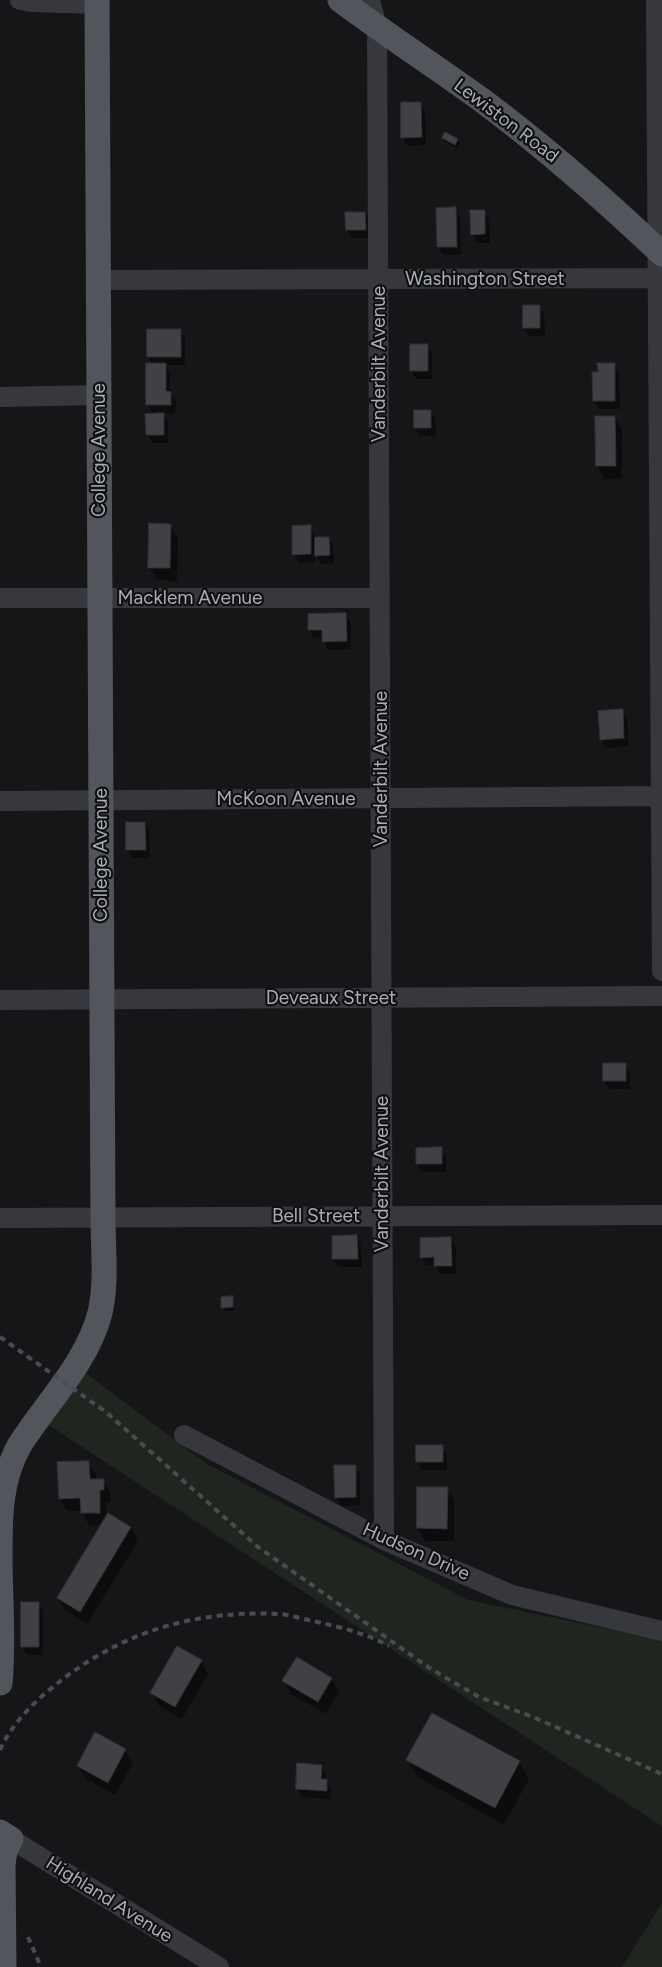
<!DOCTYPE html>
<html>
<head>
<meta charset="utf-8">
<style>
  body { margin:0 }
  canvas { display:block; background:#161618 }
</style>
</head>
<body>
<canvas width="662" height="1967"></canvas>
<script>
const ctx = document.querySelector('canvas').getContext('2d');
ctx.lineJoin = 'round';
function paint(path, color) {
  ctx.fillStyle = color;
  ctx.fill(path, 'evenodd');
}
function stroke(path, color, width, dash) {
  ctx.strokeStyle = color;
  ctx.lineWidth = width;
  ctx.lineCap = dash ? 'butt' : 'round';
  ctx.setLineDash(dash || []);
  ctx.stroke(path);
}
function drawText(font, color, halo, rows, align = 'center') {
  ctx.font = font + ' Figtree,sans-serif';
  ctx.lineWidth = 4.5;
  ctx.setLineDash([]);
  ctx.textBaseline = 'middle';
  ctx.strokeStyle = halo;
  ctx.fillStyle = color;
  for (const [text, x, y, turn = 0] of rows) {
    ctx.save();
    ctx.translate(x, y);
    ctx.rotate((+turn || 0) * Math.PI / 180);
    ctx.textAlign = isNaN(turn) ? turn : align;
    if (halo) ctx.strokeText(text, 0, 0);
    ctx.fillText(text, 0, 0);
    ctx.restore();
  }
}
const green = new Path2D(`
  M84,1372l123,92 261,136 194,40v186l-615,-402z
  M662,1903v64h-40z`);
const shadow = new Path2D(`
  M420,103l5,9 1,33 -19,1 -4,-9z
  M443,138l15,2 2,4 -3,4 -12,-6z
  M455,208l5,9 1,38h-18l-5,-8z
  M484,211l5,9 1,23h-13l-5,-9z
  M365,213l4,8 1,17h-18l-5,-8z
  M539,306l5,9 1,21h-16l-5,-8z
  M180,330l5,9v26h-19l4,8v20l6,8 -1,12h-13l6,10v20h-16l-5,-8 6,-20 -6,-11 6,-40 -5,-7z
  M427,345l5,8v26h-16l-5,-8z
  M614,364l5,9 1,36h-21l-5,-8 5,-27z
  M431,411l5,9v16h-16l-5,-9z
  M614,417l8,13v48l-18,1 -7,-13z
  M170,525l8,13 -1,43 -20,-1 -8,-13z
  M310,527l5,11h14l4,8 1,17 -13,1 -6,-11v9l-16,1 -5,-9z
  M346,615l5,8v26l-23,1 -5,-12h-9l-5,-8z
  M622,711l5,8 2,27 -23,2 -5,-9z
  M145,823l4,8 1,27h-18l-5,-8z
  M625,1064l5,9v16h-21l-5,-9z
  M441,1149l5,8v15h-24l-5,-8z
  M357,1237l4,8 1,22h-24l-4,-8z
  M451,1238l5,9v27h-16l-5,-9 -9,1 -4,-9z
  M232,1298l2,3v10h-9l-2,-4z
  M442,1447l5,8v15h-25l-5,-9z
  M88,1462l8,13v5h7l7,13 1,10h-5l1,15 24,10 7,13 -51,83 -22,-14 -7,-12 44,-73 -13,1 -7,-15h-15l-7,-12z
  M355,1466l5,9v30l-19,1 -5,-9z
  M447,1489l7,12v40h-29l-7,-13z
  M22,1603h16l5,8v44h-16l-5,-8z
  M201,1661l7,13 -26,45 -23,-13 -7,-13z
  M331,1679l8,12 -13,23 -35,-20 -7,-13z
  M125,1750l8,13 -18,32 -29,-16 -8,-13z
  M408,1760l111,2 10,17 -25,46 -86,-48z
  M321,1766l5,9v5l5,9v10l-29,-2 -5,-8z`);
const building = new Path2D(`
  M401,102h20l1,35 -21,1z
  M445,132l13,7 -3,6 -13,-7z
  M456,207l1,40h-20l-1,-39z
  M470,210h15v24l-14,1z
  M345,212h20l1,18h-20z
  M523,305h17v23h-17z
  M147,329h34v28h-34z
  M410,344h18v27h-18z
  M146,363h20v28l5,1v13h-25z
  M597,363h18v38h-22l-1,-29h6z
  M414,410h17v18h-17z
  M164,413v22h-18l-1,-21z
  M595,416h20l1,50h-20z
  M149,523l22,1 -1,44h-22z
  M311,525v29l-19,1v-29z
  M315,537h14l1,18 -15,1z
  M346,613l1,28 -25,1v-12h-14v-16z
  M623,709l1,29 -24,2 -2,-29z
  M126,822h19l1,28h-20z
  M603,1063h23v18h-23z
  M442,1147v17h-26v-16z
  M357,1235l1,24h-26v-23z
  M451,1237l1,29h-18v-9l-14,1v-20z
  M233,1296v11l-12,1v-11z
  M416,1445h27v17h-27z
  M89,1461l1,18h14v11h-4v23h-19l-1,-15 -21,1 -2,-37z
  M334,1465h22v32l-21,1z
  M417,1487h31l-1,42 -30,-1z
  M108,1513l23,14 -51,85 -23,-14z
  M21,1602h18v45h-18z
  M177,1646l25,14 -27,47 -25,-14z
  M297,1657l35,21 -14,24 -36,-21z
  M432,1713l88,48 -25,47 -89,-48z
  M95,1732l31,17 -18,34 -31,-17z
  M297,1763l25,2 -1,14h6v12l-31,-2z`);
const minor = new Path2D(`
  M20,0l11,2 66,2
  M370,0l7,27 7,1513
  M656,0l6,971
  M98,280l564,-2
  M0,397l99,-2
  M0,598h380
  M0,801l662,-5
  M0,1000l662,-4
  M0,1218l662,-3
  M184,1435l200,105 128,55 150,36
  M11,1839l208,128`);
const major = new Path2D(`
  M340,0c47,35 96,67 143,101 63,47 122,99 179,153
  M0,1683c4,-42 0,-86 0,-128 0,-39 0,-74 19,-109 27,-43 68,-83 81,-133 7,-30 3,-65 3,-95l-6,-1218
  M0,1832l11,7 -6,12 -2,13 1,103`);
const rail = new Path2D(`
  M0,1337l106,75 152,135 173,122 48,28 54,20 129,57
  M0,1750c13,-29 38,-52 63,-71 64,-49 135,-69 217,-65 11,1 23,5 33,7 27,6 52,12 76,25
  M28,1937l13,30`);
const streetNames = [
  ["Lewiston Road",506,121,37],
  ["Washington Street",485,279],
  ["Vanderbilt Avenue",379,364,-90],
  ["College Avenue",99,450,-90],
  ["Macklem Avenue",190,598],
  ["Vanderbilt Avenue",381,769,-90],
  ["McKoon Avenue",286,799],
  ["College Avenue",101,855,-90],
  ["Deveaux Street",331,998],
  ["Vanderbilt Avenue",382,1174,-90],
  ["Bell Street",316,1216],
  ["Hudson Drive",416,1552,24],
  ["Highland Avenue",109,1900,32]
];
paint(green, '#1e261f');
paint(shadow, '#0007');
paint(building, '#404145');
stroke(building, '#303034', 1);
stroke(minor, '#37383d', 20);
stroke(major, '#53555c', 25);
stroke(rail, '#4a4c52', 4, [6, 5]);
drawText('19px', '#a8adb8', '#111113', streetNames);
</script>
</body>
</html>
